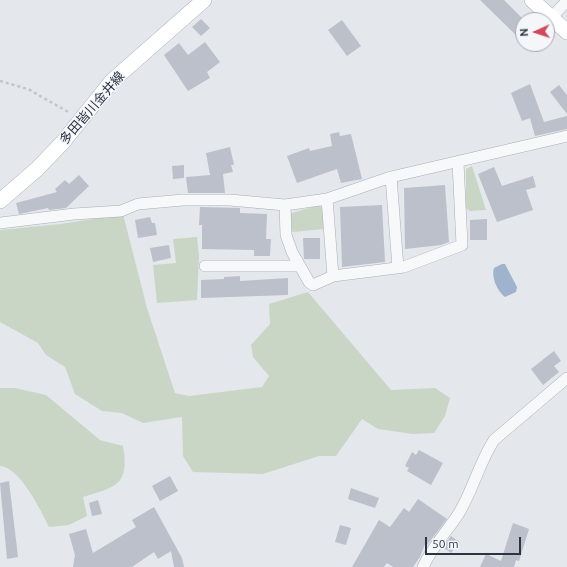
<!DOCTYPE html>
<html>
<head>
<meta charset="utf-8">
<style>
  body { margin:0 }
  #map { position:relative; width:567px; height:567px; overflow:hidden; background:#e4e7ec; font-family:Ubuntu,sans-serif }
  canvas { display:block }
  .north { position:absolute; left:515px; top:12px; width:40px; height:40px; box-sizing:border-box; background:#f4f6f9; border:1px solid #a4a8b1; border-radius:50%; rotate:267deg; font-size:11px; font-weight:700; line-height:16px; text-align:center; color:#2b3445 }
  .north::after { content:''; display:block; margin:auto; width:14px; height:18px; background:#d1495b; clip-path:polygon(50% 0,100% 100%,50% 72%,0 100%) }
  .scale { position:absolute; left:425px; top:537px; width:96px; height:18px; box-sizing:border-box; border:2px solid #2b3445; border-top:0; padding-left:5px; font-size:12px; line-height:14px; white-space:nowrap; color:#2b3445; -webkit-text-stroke:3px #f4f6f9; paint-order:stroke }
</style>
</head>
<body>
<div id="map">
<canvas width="567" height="567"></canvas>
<div class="north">N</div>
<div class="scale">50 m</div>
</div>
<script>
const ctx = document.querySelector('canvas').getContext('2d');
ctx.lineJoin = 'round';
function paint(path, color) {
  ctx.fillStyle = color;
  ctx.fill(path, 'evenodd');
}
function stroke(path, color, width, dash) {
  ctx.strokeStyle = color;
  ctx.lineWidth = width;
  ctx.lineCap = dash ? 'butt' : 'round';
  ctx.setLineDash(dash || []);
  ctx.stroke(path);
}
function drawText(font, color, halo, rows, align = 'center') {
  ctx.font = font + ' Ubuntu,"Noto Sans JP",sans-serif';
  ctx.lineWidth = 3;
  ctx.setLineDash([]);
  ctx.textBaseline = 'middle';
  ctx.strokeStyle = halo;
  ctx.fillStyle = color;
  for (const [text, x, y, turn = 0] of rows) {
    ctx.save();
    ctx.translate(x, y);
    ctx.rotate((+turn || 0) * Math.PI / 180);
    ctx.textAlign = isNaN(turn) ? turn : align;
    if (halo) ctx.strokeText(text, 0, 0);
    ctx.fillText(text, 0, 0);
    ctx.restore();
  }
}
const green = new Path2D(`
  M472,166l14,44 -16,1 -4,-3v-39z
  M319,205l5,5 1,19 -33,3 -3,-18z
  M123,214l24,94 28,85 14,3 73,-9 7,-11 -16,-19 -2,-12 19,-21 -1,-20 39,-12 83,98 44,-2 15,10 -5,18 -11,17 -21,1 -35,-5 -16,-10 -26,37h-17l-56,18 -70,-2 -10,-16 -1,-39 -39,6 -21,-10 -20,-2 -27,-17 -10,-27 -19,-12 -8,-12 -38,-21v-92l61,-6z
  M197,237l2,19 -2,44 -40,3 -4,-38 23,-2 -3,-24z
  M0,388h15l31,7 54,45 23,6c7,40 -8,41 -40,51l4,19 -18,9 -20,2c-8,-16 -29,-60 -49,-61z`);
const water = new Path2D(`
  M502,264h3l12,23 -1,5 -11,5c-8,-6 -14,-20 -11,-29z`);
const building = new Path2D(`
  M480,0h24l19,19v23z
  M201,19l9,9 -9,8 -9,-9z
  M342,20l19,26 -14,10 -19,-26z
  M205,42l15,20 -13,10 3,6 -22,13 -24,-36 15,-12 9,12z
  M530,84l14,38 23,-6v13l-32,7 -5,-18 -8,3 -11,-28z
  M559,85l8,10v19l-17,-22z
  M339,132l1,4 11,-2 11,45 -21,4 -4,-14 -40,14 -10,-27 22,-8 1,3 22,-5 -2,-12z
  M230,147l4,18h-3l2,7 -10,2 2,19h-37l-2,-16 24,-2 -4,-22z
  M184,165v13l-11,1 -1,-13z
  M494,167l8,19 31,-10 3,11 -10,3 7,20 -36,12 -19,-48z
  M79,175l10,11 -23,22 -17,2 -1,-2 -29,6 -3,-11 41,-11 -2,-3 10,-9 4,4z
  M445,185l4,57 -8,3 -36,4 -1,-61z
  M382,205l3,57 -43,5 -2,-60z
  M200,207l40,1v5l27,1 -1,25h5l-1,17h-16v-6l-52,-1v-24h-3z
  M150,217l2,6h3l2,12 -19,3 -3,-18z
  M487,219v21h-17v-20z
  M303,238h17v21h-16z
  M169,245l2,13 -18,4 -3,-14z
  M240,276v5l48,-3v17l-87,3v-18l23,-1v-2z
  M554,351l7,10 -7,5 5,6 -16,13 -12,-16z
  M419,450l24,13 -12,22 -24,-14 2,-3 -4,-2 7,-14 4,3z
  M170,476l8,15 -18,10 -8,-15z
  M9,481l9,76 -11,2 -7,-76z
  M351,488l28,10 -4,10 -27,-9z
  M418,499l29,20 -20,26 -2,-1 -5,13 -7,10h-20l-6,-4 -3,4h-32l27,-47 11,7 14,-19 5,4z
  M98,500l4,14 -10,2 -3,-13z
  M154,507l28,51 2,9h-10l-3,-16 -13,8 -4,-7 -22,15h-59l2,-12 -6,-21 17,-5 7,24 43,-26 -4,-7z
  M513,523l16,6 -10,32 -3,-1 -2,7h-34l6,-13 15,7z
  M340,525l11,3 -5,17 -11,-3z
  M451,536l8,6 -8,11 -8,-6z`);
const path = new Path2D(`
  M0,81l28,8 42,24`);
const street = new Path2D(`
  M551,18l16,-17
  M391,177l7,91
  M327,199l6,77 71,-9 58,-22 -4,-83
  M285,205l1,30 6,17 17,30 4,3 20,-9
  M0,223l74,-9 47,-3 17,-7 45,-4h47l55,5 42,-6 64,-22 176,-41
  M205,266h95
  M423,567c10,-22 24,-35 36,-54 14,-23 20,-50 35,-73l73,-62`);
const secondary = new Path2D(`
  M532,0l35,32
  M0,201l37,-32 26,-27 49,-61 92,-81`);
const streetNames = [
  ["多田皆川金井線",92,108,-49]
];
paint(green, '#c9d6c5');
paint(water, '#9fb4cc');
paint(building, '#bbc0ca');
stroke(street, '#a9aeb7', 12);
stroke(secondary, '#a9aeb7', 16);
stroke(path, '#c2c5cb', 2.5, [3, 3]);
stroke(street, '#f7f8fa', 11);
stroke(secondary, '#fff', 15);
drawText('13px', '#2b3445', '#f4f6f9', streetNames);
</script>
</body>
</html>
